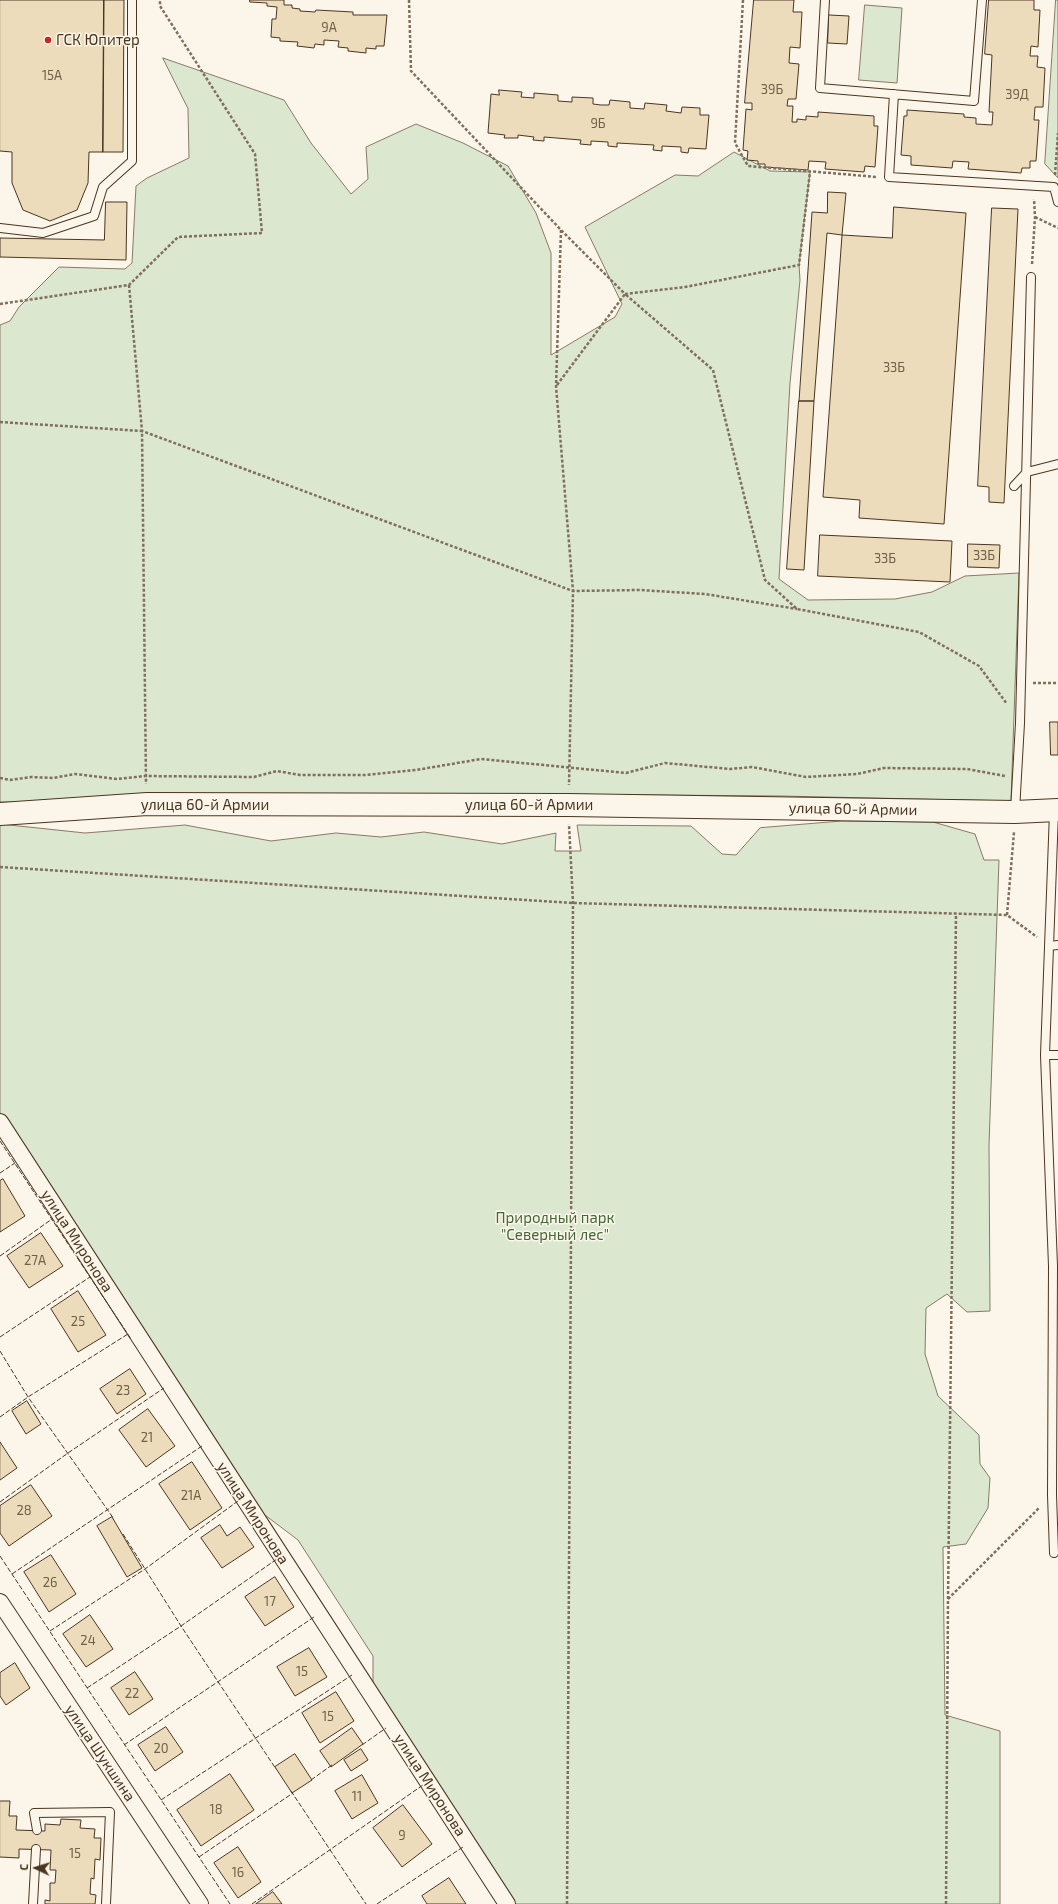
<!DOCTYPE html>
<html>
<head>
<meta charset="utf-8">
<style>
  body { margin:0 }
  #map { position:relative; width:1058px; height:1904px; overflow:hidden; background:#fbf6e9; font-family:"Exo 2",sans-serif }
  canvas { display:block }
  .north { position:absolute; left:16px; top:1848px; width:40px; height:40px; -webkit-text-stroke:3px #fbf6e9; paint-order:stroke; rotate:274deg; font-size:11px; font-weight:700; line-height:16px; text-align:center; color:#4a3520 }
  .north::after { content:''; display:block; margin:auto; width:14px; height:18px; background:#4a3520; clip-path:polygon(50% 0,100% 100%,50% 72%,0 100%) }
</style>
</head>
<body>
<div id="map">
<canvas width="1058" height="1904"></canvas>
<div class="north">С</div>
</div>
<script>
const ctx = document.querySelector('canvas').getContext('2d');
ctx.lineJoin = 'round';
function paint(path, color) {
  ctx.fillStyle = color;
  ctx.fill(path, 'evenodd');
}
function stroke(path, color, width, dash) {
  ctx.strokeStyle = color;
  ctx.lineWidth = width;
  ctx.lineCap = dash ? 'butt' : 'round';
  ctx.setLineDash(dash || []);
  ctx.stroke(path);
}
function drawText(font, color, halo, rows, align = 'center') {
  ctx.font = font + ' "Exo 2",sans-serif';
  ctx.lineWidth = 3;
  ctx.setLineDash([]);
  ctx.textBaseline = 'middle';
  ctx.strokeStyle = halo;
  ctx.fillStyle = color;
  for (const [text, x, y, turn = 0] of rows) {
    ctx.save();
    ctx.translate(x, y);
    ctx.rotate((+turn || 0) * Math.PI / 180);
    ctx.textAlign = isNaN(turn) ? turn : align;
    if (halo) ctx.strokeText(text, 0, 0);
    ctx.fillText(text, 0, 0);
    ctx.restore();
  }
}
const green = new Path2D(`
  M1056,0h2v178l-13,-14z
  M865,5l37,3 -5,75 -38,-3z
  M163,58l121,42 27,43 40,51 17,-15 -2,-32 50,-23 47,19 45,23 28,47 15,40v102l64,-38 7,-13 -37,-77 90,-52 23,1 36,-24 36,19 40,1 -11,93 1,15 -10,103 -11,196 29,21 87,-1 37,-7 33,-16 54,-3 -8,228 -232,-5 -250,-2 -4,6 -525,2v-477l10,-4 9,-14 40,-40 66,2 7,-6 4,-77 11,-8 42,-20 -1,-49z
  M842,821l91,1 42,12 9,26h15l-10,285 1,166 -23,1 -20,-18 -21,14 -1,46 13,42 41,39 1,29 10,14 -2,30 -22,36 -23,3 2,168 55,16v173h-493l-134,-207v-41l-75,-116 -53,-40 -245,-378v-298l85,9 100,-8 86,16 65,-8 45,4 43,-5 78,12 54,-11 -1,18h26l-4,-26 114,1 31,28 14,1 24,-27z`);
const building = new Path2D(`
  M0,0h104l-1,152h-14l-1,31 -11,27 -27,11 -27,-11 -11,-27v-31l-12,-1z
  M104,0h20l-1,152h-20z
  M250,0h34v5h8v3l8,1v2l15,1 1,-2 37,2v3h34l-3,31h-8v3l-10,-1v5l-18,-2v-3l-10,-1 1,-6 -15,-1v5l-9,-1 -1,4 -17,-2 1,-4 -18,-1v-3l-9,-1 1,-18h4l1,-12 -10,-1v-3l-17,-1z
  M754,0h40l-1,12h9l-2,36 -10,-1 -1,16 10,1 -3,35h-8l-1,7h6l-1,16h5v-3l9,1v-4l12,1v-5l56,4v10h4l-3,41 -10,-1 -1,6 -39,-3 1,-7 -17,-1 -1,9 -43,-3v-3h-7v-3l-11,-1 1,-9 -5,-1 3,-41 6,1v-7h-7z
  M989,0h45v10h6l-2,37 -7,-1 -1,10h8l-1,11 8,1 -2,39h-8l-1,13h5l-3,41h-6v7h-8l-1,5 -53,-4 1,-7 -16,-1 -1,7 -41,-3v-9l-10,-1 3,-39h3v-6l57,4v3l12,1v6l16,1 1,-13h-4l3,-57 -7,-1z
  M829,15l20,1 -2,28 -19,-1z
  M499,90l23,2 -1,5 13,1v-5l24,2v6l14,1v-5l21,1v6l8,1h8l1,-5 20,2v6l14,1 1,-6 22,2 -1,6 15,2 1,-6 18,1v7h9l-3,34 -17,-1 -1,5 -7,-1v-5l-19,-1v5l-9,-1 1,-5 -37,-2v4l-9,-1v-4l-17,-1v4l-11,-1 1,-4 -37,-3v4l-11,-1 1,-3 -16,-2v3h-14l1,-3 -17,-2 3,-39 8,1z
  M828,192l18,1 -4,42 -15,-2 -13,168h-15l13,-189 15,1z
  M106,202h21l-1,58 -126,-3v-19l104,2z
  M894,207l72,6 -22,311 -85,-6 1,-18 -37,-3 19,-262 50,3z
  M992,208l26,1 -14,294 -15,-1v-15l-11,-1z
  M799,401h15l-10,169 -17,-1z
  M820,535l132,6 -2,41 -132,-6z
  M968,544l32,1 -1,23 -31,-1z
  M1050,722h8v33h-7z
  M3,1179l22,37 -25,16v-51z
  M41,1233l22,33 -34,22 -22,-32z
  M78,1291l28,44 -28,17 -27,-43z
  M130,1369l16,25 -29,20 -17,-25z
  M27,1401l14,23 -15,10 -14,-23z
  M148,1409l27,37 -29,21 -27,-37z
  M0,1442l17,26 -17,12z
  M192,1462l30,46 -32,22 -31,-46z
  M31,1485l21,31 -43,30 -9,-13v-27z
  M112,1517l30,51 -15,9 -30,-51z
  M220,1525l7,11 13,-9 14,20 -32,21 -21,-30z
  M51,1555l25,39 -27,18 -25,-40z
  M275,1577l19,30 -29,19 -20,-29z
  M90,1615l23,34 -27,18 -23,-33z
  M309,1648l18,29 -32,19 -18,-29z
  M15,1663l15,25 -24,17 -6,-9v-23z
  M135,1672l18,27 -24,16 -18,-27z
  M336,1692l18,29 -34,22 -18,-30z
  M166,1727l17,25 -28,19 -17,-26z
  M352,1728l11,16 -32,23 -11,-16z
  M361,1749l7,11 -17,11 -7,-11z
  M295,1754l17,26 -20,13 -17,-26z
  M230,1774l24,36 -53,36 -24,-36z
  M362,1775l16,28 -26,16 -17,-28z
  M0,1801h10l-1,15h8l-1,14 29,1v-7l15,1 1,-6 20,1 -1,8 15,1 -1,9h7l-1,22 -5,-1 -1,20 -3,-1 -1,16 6,1 -1,9h-50v-4l5,1v-18h5l1,-13h-6l1,-20 -32,-1v9l-19,-1z
  M403,1805l29,39 -30,23 -29,-39z
  M238,1847l23,35 -23,16 -24,-35z
  M449,1878l17,26h-39l-5,-8z
  M273,1892l9,12h-26z`);
const path = new Path2D(`
  M409,0l2,71 150,159 64,64 60,-7 114,-22 11,-93
  M743,0l-8,143 13,23 129,11
  M1055,175l3,-42
  M1035,217l23,11
  M561,230l-5,156 17,205 -4,194
  M1032,264l3,-47 -1,-18
  M129,285l13,146 431,160 67,-1 65,4 92,15
  M0,304l129,-19 49,-48 84,-4 -7,-79 -95,-148v-6
  M557,385l68,-91 88,76 52,210 32,29 122,23 60,34 28,38
  M0,422l142,9 4,353
  M1033,683h25
  M0,778l10,2 21,-3 22,1 22,-4 42,5 28,-3 109,1 23,-6 23,4h65l51,-5 65,-11 145,14 39,-10 65,6 22,-2 54,10 51,-3 27,-6 83,1 38,7
  M0,867l573,36 434,12 30,22
  M1007,915l7,-83
  M948,1599l91,-91
  M567,1904l6,-1001 -4,-79
  M946,1904l2,-304 8,-686`);
const lane = new Path2D(`
  M825,0l-5,88 154,13 8,-101
  M894,94l-5,83 165,10 4,15
  M0,228l43,5 51,-17 9,-29 29,-26v-161
  M1014,486l13,-14 31,-8
  M1015,811l5,-88 11,-446
  M1054,812l-9,243 8,211 -1,229 2,58
  M1049,946l9,-1
  M1045,1055h13
  M37,1830l-3,-17 76,-1 -4,92
  M33,1904l3,-55`);
const street = new Path2D(`
  M0,1122l507,782
  M0,1602l200,302`);
const secondary = new Path2D(`
  M0,814l147,-10 421,1 447,7 43,-2`);
const fence = new Path2D(`
  M0,1141l131,198
  M0,1173l15,-10
  M0,1256l52,-37
  M0,1337l90,-60
  M0,1351l28,46 86,122
  M0,1417l28,-20 100,-63
  M0,1502l68,-49 96,-65
  M123,1534l58,92 95,143
  M0,1556l230,348
  M12,1574l190,-128
  M50,1631l95,-62 93,-68
  M87,1688l94,-62 96,-67
  M124,1745l190,-128
  M362,1745l24,-17
  M311,1780l21,-15
  M291,1791l75,113
  M161,1800l191,-125
  M199,1857l94,-64
  M252,1904l171,-119
  M377,1904l86,-57`);
const markers = [
  [48,40,4,"#c62828"]
];
const numberNames = [
  ["9А",329,28],
  ["15А",52,76],
  ["39Б",772,90],
  ["39Д",1017,95],
  ["9Б",598,124],
  ["33Б",894,368],
  ["33Б",984,556],
  ["33Б",885,559],
  ["27А",35,1261],
  ["25",78,1322],
  ["23",123,1391],
  ["21",147,1438],
  ["21А",191,1496],
  ["28",24,1511],
  ["26",50,1583],
  ["17",270,1602],
  ["24",88,1641],
  ["15",302,1672],
  ["22",132,1694],
  ["15",328,1717],
  ["20",161,1749],
  ["11",357,1797],
  ["18",216,1810],
  ["9",402,1836],
  ["15",75,1854],
  ["16",238,1873]
];
const poiNames = [
  ["ГСК Юпитер",56,40]
];
const streetNames = [
  ["улица 60-й Армии",205,805],
  ["улица 60-й Армии",529,805],
  ["улица 60-й Армии",853,809,1],
  ["улица Миронова",77,1241,57],
  ["улица Миронова",253,1513,57],
  ["улица Шукшина",100,1753,56],
  ["улица Миронова",430,1785,57]
];
const parkNames = [
  ["Природный парк",555,1218],
  ["\"Северный лес\"",555,1235]
];
paint(green, '#dce7d0');
stroke(green, '#887966', 1);
paint(building, '#ecdcbc');
stroke(building, '#4a3520', 1);
stroke(lane, '#4a3520', 10);
stroke(street, '#4a3520', 18);
stroke(secondary, '#4a3520', 24);
stroke(path, '#7f6f5c', 2.5, [3, 2]);
stroke(lane, '#fbf6e9', 8);
stroke(street, '#fbf6e9', 16);
stroke(secondary, '#fbf6e9', 22);
stroke(fence, '#4a3520', 1, [5, 2]);
for (const [x, y, r, color] of markers) {
  const dot = new Path2D();
  dot.arc(x, y, r, 0, 2 * Math.PI);
  ctx.fillStyle = color;
  ctx.fill(dot);
  stroke(dot, '#fbf6e9', 1.5);
}
drawText('13px', '#725f47', null, numberNames);
drawText('15px', '#4a3520', '#fbf6e9', poiNames, 'left');
drawText('15px', '#4a3520', '#fbf6e9', streetNames);
drawText('15px', '#436837', '#fbf6e9', parkNames);
</script>
</body>
</html>
